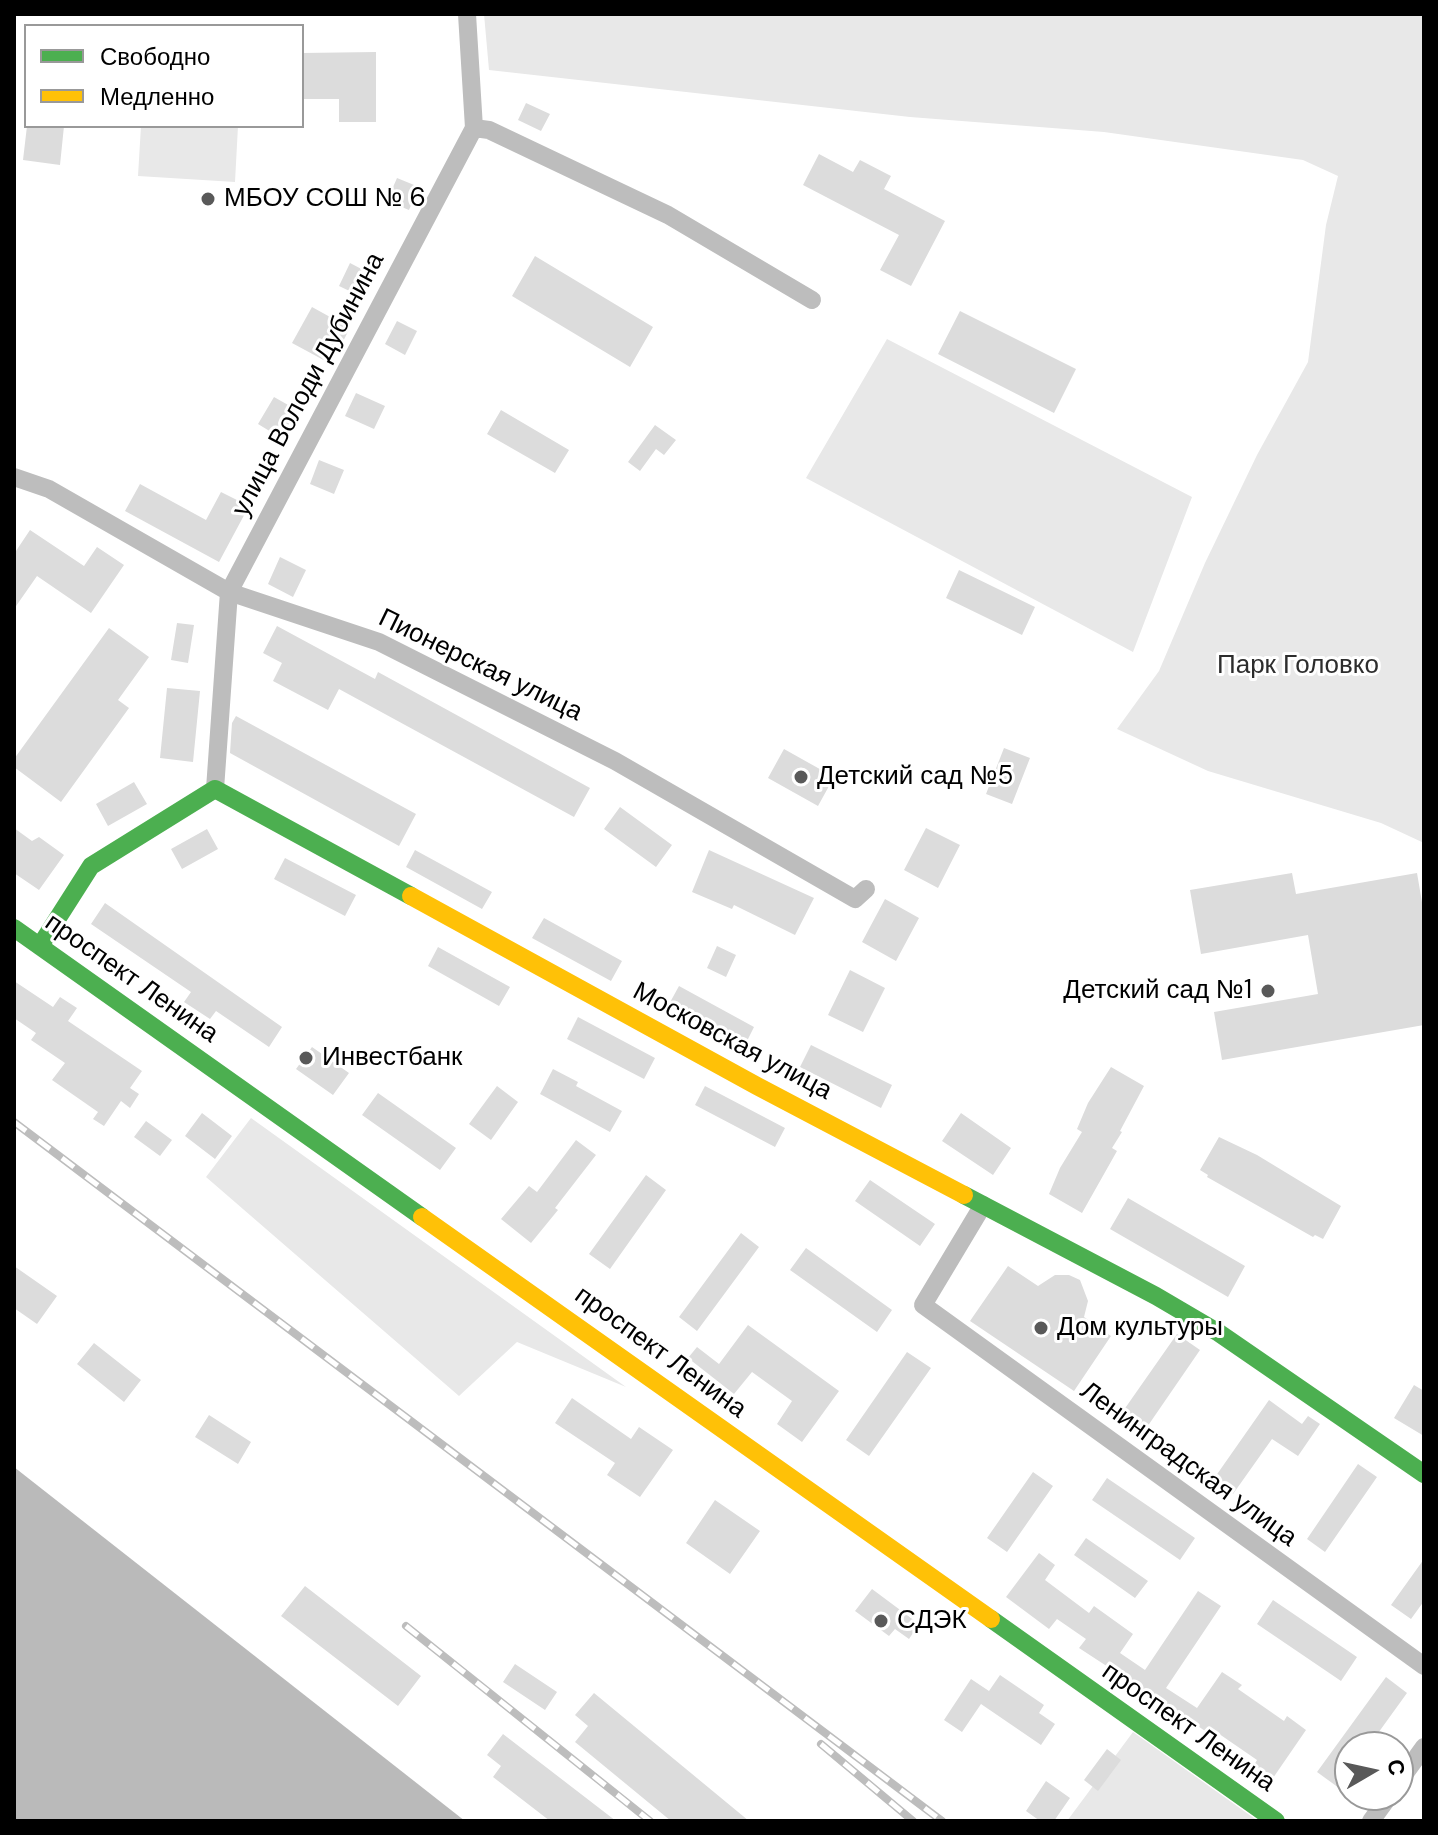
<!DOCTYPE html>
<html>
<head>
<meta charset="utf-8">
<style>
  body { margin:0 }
  #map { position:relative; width:1438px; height:1835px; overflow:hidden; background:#fff; font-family:"DM Sans",sans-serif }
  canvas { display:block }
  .frame { position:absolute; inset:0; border:16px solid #000; pointer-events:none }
  .legend { position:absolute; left:24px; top:24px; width:280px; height:104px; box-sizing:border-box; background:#fff; border:2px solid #999; margin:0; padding:10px 14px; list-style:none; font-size:24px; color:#000 }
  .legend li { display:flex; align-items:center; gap:16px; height:40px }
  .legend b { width:40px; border:2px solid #999 }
  .north { position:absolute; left:1334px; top:1731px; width:80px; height:80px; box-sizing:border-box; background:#fff; border:2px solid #999; border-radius:50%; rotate:81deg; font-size:22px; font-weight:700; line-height:32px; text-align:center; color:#000 }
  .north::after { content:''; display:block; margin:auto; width:28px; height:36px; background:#595959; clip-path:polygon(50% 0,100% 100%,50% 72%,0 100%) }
</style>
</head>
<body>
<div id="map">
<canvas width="1438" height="1835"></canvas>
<div class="frame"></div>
<ul class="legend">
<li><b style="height:10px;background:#4caf50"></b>Свободно</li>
<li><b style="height:10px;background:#ffc107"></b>Медленно</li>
</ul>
<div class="north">С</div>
</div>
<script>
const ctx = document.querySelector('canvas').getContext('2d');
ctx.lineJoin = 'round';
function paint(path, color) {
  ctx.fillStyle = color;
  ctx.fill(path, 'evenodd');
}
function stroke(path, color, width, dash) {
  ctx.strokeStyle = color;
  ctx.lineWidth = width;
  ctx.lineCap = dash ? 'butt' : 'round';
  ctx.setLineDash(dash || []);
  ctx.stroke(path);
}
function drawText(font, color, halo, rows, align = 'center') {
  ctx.font = font + ' "DM Sans",sans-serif';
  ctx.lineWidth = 6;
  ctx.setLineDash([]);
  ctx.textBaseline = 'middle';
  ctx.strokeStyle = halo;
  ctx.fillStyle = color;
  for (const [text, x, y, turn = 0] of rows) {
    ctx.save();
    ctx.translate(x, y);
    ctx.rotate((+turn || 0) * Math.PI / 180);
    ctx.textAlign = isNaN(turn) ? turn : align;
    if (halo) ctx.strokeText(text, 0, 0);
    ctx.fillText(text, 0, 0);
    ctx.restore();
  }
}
const green = new Path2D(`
  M484,14h940v829l-43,-20 -173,-52 -91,-42 42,-58 46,-108 52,-108 51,-93 18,-137 12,-49 -35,-16 -199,-28 -194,-15 -421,-47z
  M141,126h97l-3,56 -97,-6z
  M887,339l305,158 -59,155 -327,-174z
  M251,1118l375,269 -109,-45 -58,54 -253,-219z
  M1133,1732l125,89h-191z`);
const water = new Path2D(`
  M14,1467l451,354h-451z`);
const building = new Path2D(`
  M376,52v70h-37v-23h-37v-46z
  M526,103l24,11 -9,17 -23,-11z
  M27,126h37l-4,39 -37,-5z
  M819,154l34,18 7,-12 31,16 -7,13 61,32 -34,65 -31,-16 19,-35 -96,-50z
  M397,178l22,9 -10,23 -22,-9z
  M535,256l118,71 -23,40 -118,-71z
  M350,263l21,11 -11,22 -21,-10z
  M312,307l38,21 -19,36 -39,-21z
  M960,311l116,58 -22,44 -116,-59z
  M397,321l20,10 -12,24 -20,-11z
  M356,393l29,13 -11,23 -29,-13z
  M274,397l23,13 -16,28 -23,-14z
  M501,410l68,40 -14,23 -68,-39z
  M655,425l21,15 -12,15 -8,-6 -16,22 -12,-9z
  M319,460l25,10 -10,24 -24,-10z
  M140,484l66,36 15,-28 28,14 -30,56 -94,-51z
  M30,530l54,36 13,-19 27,18 -33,48 -54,-37 -23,33v-55z
  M280,557l26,13 -13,27 -25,-13z
  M959,570l76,37 -13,28 -76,-37z
  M177,623l17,2 -6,38 -17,-3z
  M277,626l98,53 3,-7 212,116 -16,29 -235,-128 -11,21 -55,-29 9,-18 -19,-10z
  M109,628l40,29 -31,43 11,8 -68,94 -47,-35v-8z
  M167,688l33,3 -7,71 -33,-4z
  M236,716l180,98 -17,32 -169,-93 2,-30z
  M1004,748l26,10 -18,46 -26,-10z
  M784,749l50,28 -16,29 -50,-28z
  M134,782l13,22 -39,22 -12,-22z
  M620,807l52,38 -16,22 -52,-38z
  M14,828l18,13 7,-4 25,18 -25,35 -25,-17z
  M926,828l34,17 -22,43 -34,-18z
  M207,829l11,20 -36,20 -11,-20z
  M415,850l77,42 -10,17 -76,-42z
  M709,850l105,48 -19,37 -61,-30 -2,4 -40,-17z
  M285,858l71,37 -11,21 -71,-37z
  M1292,873l4,21 121,-21 7,41v111l-202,35 -8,-48 104,-18 -10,-59 -107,19 -11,-64z
  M885,899l34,19 -23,43 -34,-19z
  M105,903l177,124 -13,20 -53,-36 -6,8 -26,-17 7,-10 -100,-68z
  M544,918l78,43 -11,20 -79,-43z
  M717,946l19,9 -10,22 -19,-9z
  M438,947l72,40 -11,19 -71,-40z
  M850,970l35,18 -22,44 -35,-17z
  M14,981l39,26 7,-10 17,11 -9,13 74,50 -12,17 9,6 -9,14 -9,-7 -17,25 -11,-7 5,-7 -46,-32 13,-17 -34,-23 5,-7 -22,-15z
  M679,986l75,41 -10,20 -76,-41z
  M578,1017l77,41 -11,21 -77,-40z
  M811,1045l81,40 -11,23 -81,-41z
  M312,1047l37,26 -16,22 -37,-26z
  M1111,1067l33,19 -24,45 2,1 -10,16 5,3 -35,62 -33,-19 11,-26 22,-36 -5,-3 11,-26z
  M553,1069l25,13 -2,4 46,25 -12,21 -70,-38z
  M497,1086l21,16 -27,38 -22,-16z
  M705,1086l80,42 -10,19 -80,-42z
  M378,1093l78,55 -16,22 -78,-55z
  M202,1113l30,23 -17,23 -30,-23z
  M961,1113l50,35 -18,27 -51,-34z
  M146,1121l26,19 -12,16 -26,-19z
  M1219,1137l38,18 84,51 -18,33 -8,-4 -2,2 -106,-60 1,-2 -8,-5z
  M576,1140l20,15 -41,53 3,2 -27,33 -30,-24 28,-33 8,6z
  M646,1175l20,15 -56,79 -21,-15z
  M870,1180l65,44 -15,22 -65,-45z
  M1128,1198l117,68 -17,31 -118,-68z
  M741,1233l18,14 -62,84 -18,-14z
  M806,1248l86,62 -15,22 -87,-62z
  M14,1266l43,30 -20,28 -23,-16z
  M1008,1266l30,20 17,-11h14l11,5 8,21 -4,16 27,19 -37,55 -104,-70z
  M748,1325l91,66 -37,51 -25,-18 15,-23 -40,-29 -18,22 -46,-36 9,-11 22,17z
  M1177,1334l23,16 -55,80 -24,-16z
  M94,1343l47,37 -17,22 -47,-38z
  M907,1352l24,16 -62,88 -23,-16z
  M1414,1385l10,6v45l-30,-18z
  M572,1398l59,41 8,-12 34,23 -33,47 -33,-22 8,-12 -60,-40z
  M1269,1400l33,24 6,-8 12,8 -22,32 -26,-17 -39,55 -20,-14z
  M209,1415l42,27 -13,22 -43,-27z
  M1358,1464l19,13 -52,75 -18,-13z
  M1033,1472l20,14 -46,66 -20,-14z
  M1107,1478l88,60 -15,22 -88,-60z
  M715,1500l45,31 -30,43 -44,-31z
  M1086,1538l62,43 -13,17 -61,-43z
  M1039,1553l16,12 -10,15 44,33 5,-7 39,28 -13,19 25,17 53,-79 23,15 -55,82 31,20 25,-36 20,13 -4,4 46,32 3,-5 19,14 -33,48 -19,-13 3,-5 -45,-31 -4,4 -39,-27 -6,8 -17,-11 5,-8 -72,-47 7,-9 -29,-20 -8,10 -43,-32z
  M1424,1559v42l-13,18 -20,-14z
  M305,1586l116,90 -23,30 -117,-90z
  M872,1589l47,35 -10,15 -14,-10 -6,7 -34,-25z
  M1273,1600l84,57 -16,24 -84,-57z
  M515,1664l42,28 -12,18 -42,-28z
  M1000,1675l44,30 -5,8 16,11 -14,21 -60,-41 -19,28 -18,-12 27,-41 18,12z
  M1386,1677l21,16 -39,54h-18v25l-11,16 -22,-16z
  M594,1693l155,128h-78l-96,-79 13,-16 -13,-11z
  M503,1734l113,87h-66l-57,-44 8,-11 -14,-11z
  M1107,1749l14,11 -23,31 -14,-11z
  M1046,1781l24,17 -16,23h-14l-14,-10z`);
const street = new Path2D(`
  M474,128l15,2 179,85 144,85
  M14,477l35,12 180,103 150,50 236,119 240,138 11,-10
  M215,789l14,-197 245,-464 -7,-114
  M983,1205l-60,100 501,361
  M1398,1783l26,-36
  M1371,1821l19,-26`);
const fast = new Path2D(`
  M14,928l408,289
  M40,946l51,-80 124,-77 196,107
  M964,1195l192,101 63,37 205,141
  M991,1619l285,202`);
const slow = new Path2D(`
  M411,896l346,190 207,109
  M422,1217l569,402`);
const rail = new Path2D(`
  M14,1122l928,699
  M406,1626l244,195
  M821,1744l92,77`);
const markers = [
  [208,199,8,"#595959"],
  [801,777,8,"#595959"],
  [1268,991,8,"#595959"],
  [306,1058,8,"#595959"],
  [1041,1328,8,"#595959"],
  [881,1621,8,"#595959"]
];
const poiNames = [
  ["МБОУ СОШ № 6",224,199],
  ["Детский сад №5",817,777],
  ["Детский сад №1",1252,991,"right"],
  ["Инвестбанк",322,1058],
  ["Дом культуры",1057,1328],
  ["СДЭК",897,1621]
];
const streetNames = [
  ["улица Володи Дубинина",309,385,-62],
  ["Пионерская улица",480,666,26],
  ["проспект Ленина",131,979,35],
  ["Московская улица",732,1042,28],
  ["проспект Ленина",660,1353,36],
  ["Ленинградская улица",1188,1465,36],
  ["проспект Ленина",1188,1728,35]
];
const parkNames = [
  ["Парк Головко",1298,666]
];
paint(green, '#e8e8e8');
paint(water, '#bababa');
paint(building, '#dcdcdc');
stroke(street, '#bdbdbd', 18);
stroke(fast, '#4caf50', 18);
stroke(slow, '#ffc107', 18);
stroke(rail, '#bdbdbd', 8);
stroke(rail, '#fff', 5, [15]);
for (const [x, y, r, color] of markers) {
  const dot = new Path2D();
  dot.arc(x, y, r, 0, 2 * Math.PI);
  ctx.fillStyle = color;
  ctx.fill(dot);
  stroke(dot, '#fff', 3);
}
drawText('26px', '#000', '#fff', poiNames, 'left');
drawText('26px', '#000', '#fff', streetNames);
drawText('26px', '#2d2d2d', '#fff', parkNames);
</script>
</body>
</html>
